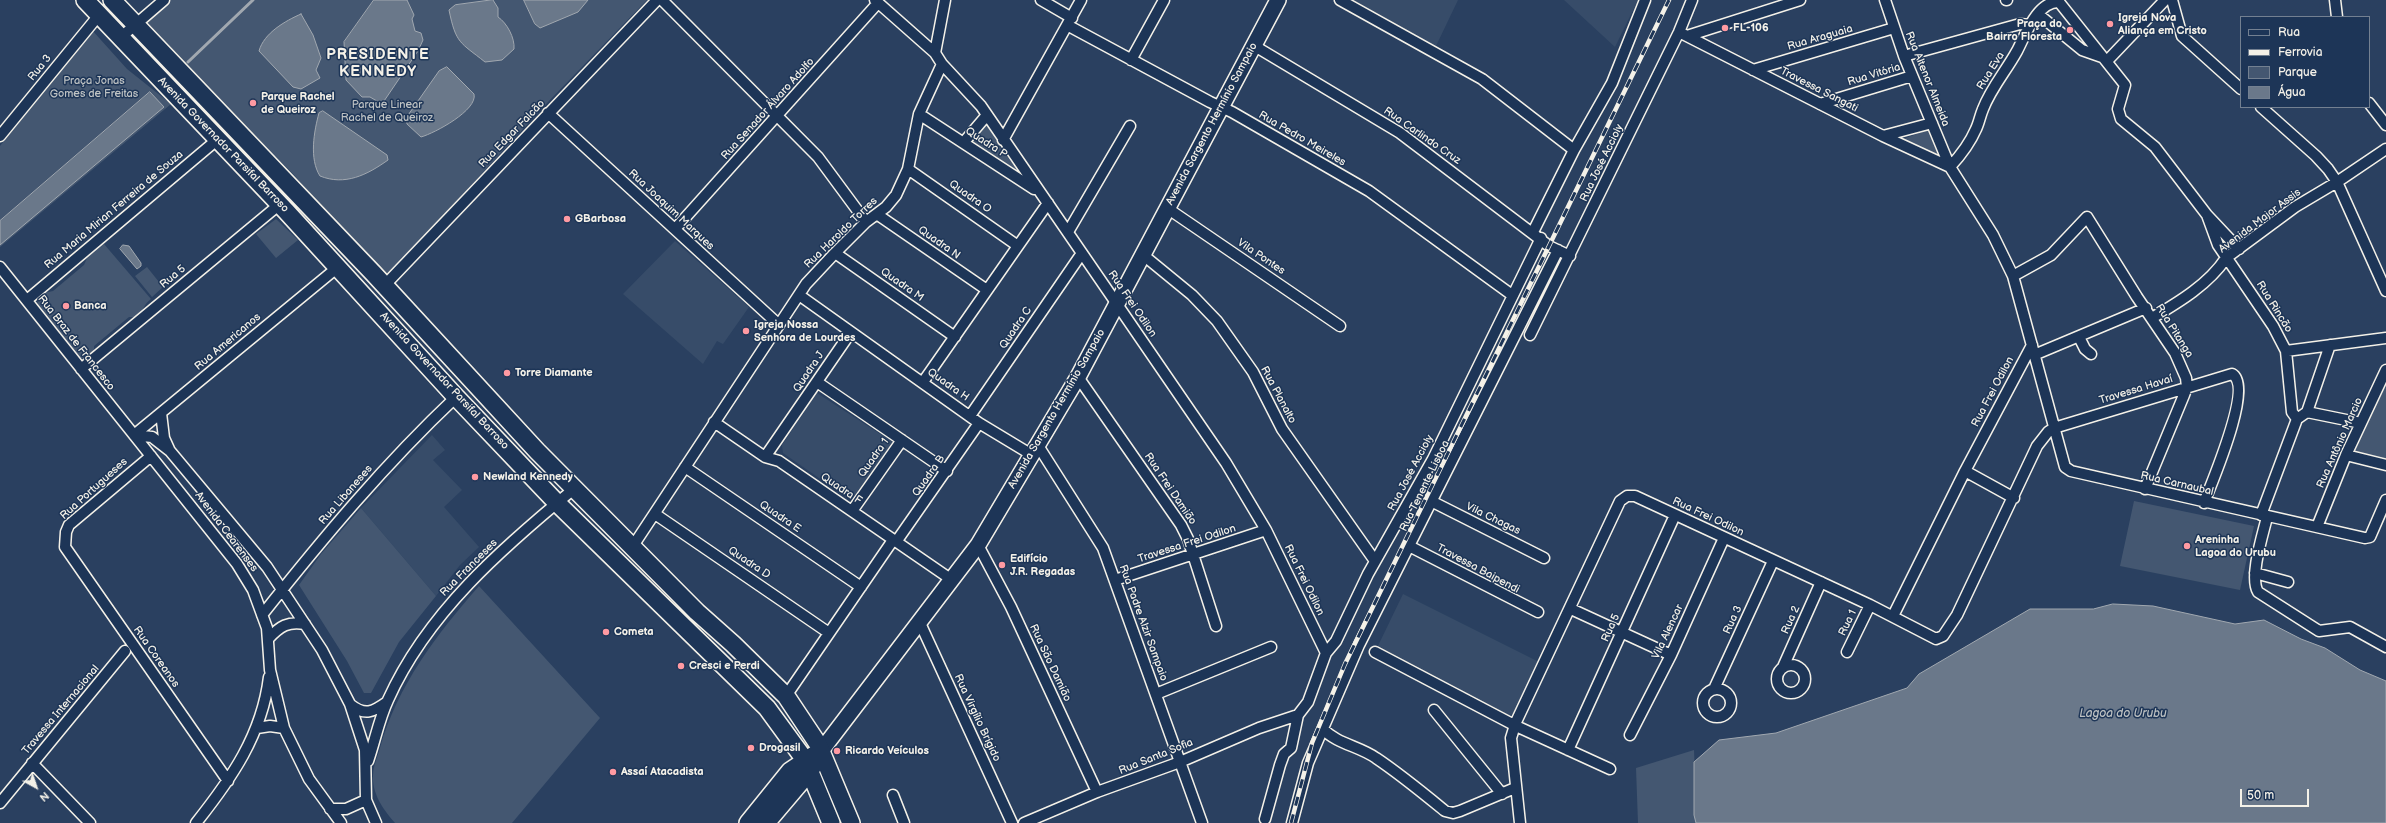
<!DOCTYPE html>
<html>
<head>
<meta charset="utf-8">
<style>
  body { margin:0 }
  #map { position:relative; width:2386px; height:823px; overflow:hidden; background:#2a4060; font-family:"Balsamiq Sans",sans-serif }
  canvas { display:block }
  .legend { position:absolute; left:2240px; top:16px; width:130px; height:92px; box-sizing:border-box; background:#1d3557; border:1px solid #738091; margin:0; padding:5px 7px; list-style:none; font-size:12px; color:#f4f1e8 }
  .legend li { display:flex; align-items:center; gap:8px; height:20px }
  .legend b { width:20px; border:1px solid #738091 }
  .north { position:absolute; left:16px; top:767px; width:40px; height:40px; -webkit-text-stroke:3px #1d3557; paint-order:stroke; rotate:140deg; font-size:11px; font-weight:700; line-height:16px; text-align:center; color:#f4f1e8 }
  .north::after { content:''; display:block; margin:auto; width:14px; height:18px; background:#f4f1e8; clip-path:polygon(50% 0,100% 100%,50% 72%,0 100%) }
  .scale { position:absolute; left:2240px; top:789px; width:69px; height:18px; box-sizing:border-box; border:2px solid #f4f1e8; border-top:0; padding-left:5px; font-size:12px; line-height:14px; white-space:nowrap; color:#f4f1e8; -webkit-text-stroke:3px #1d3557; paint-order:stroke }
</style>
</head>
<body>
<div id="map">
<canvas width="2386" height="823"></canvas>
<ul class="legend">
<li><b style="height:5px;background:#1d3557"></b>Rua</li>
<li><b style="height:5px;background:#f4f1e8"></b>Ferrovia</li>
<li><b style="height:11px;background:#445771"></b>Parque</li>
<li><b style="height:11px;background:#6a788a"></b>Água</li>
</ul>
<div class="north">N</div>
<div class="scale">50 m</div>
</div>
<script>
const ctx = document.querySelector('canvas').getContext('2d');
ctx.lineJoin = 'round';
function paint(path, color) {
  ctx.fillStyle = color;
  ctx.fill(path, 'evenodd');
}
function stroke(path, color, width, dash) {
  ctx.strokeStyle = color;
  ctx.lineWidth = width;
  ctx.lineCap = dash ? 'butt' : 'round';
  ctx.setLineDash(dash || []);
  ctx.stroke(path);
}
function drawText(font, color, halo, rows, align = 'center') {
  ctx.font = font + ' "Balsamiq Sans",sans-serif';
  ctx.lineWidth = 3;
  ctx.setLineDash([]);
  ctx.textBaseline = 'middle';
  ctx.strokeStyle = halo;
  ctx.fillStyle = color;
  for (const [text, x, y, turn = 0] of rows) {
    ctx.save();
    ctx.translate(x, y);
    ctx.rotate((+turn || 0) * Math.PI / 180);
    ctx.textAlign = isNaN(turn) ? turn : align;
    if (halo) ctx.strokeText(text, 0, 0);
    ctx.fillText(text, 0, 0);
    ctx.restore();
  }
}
const built = new Path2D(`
  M1348,0h110l-22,46z
  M1564,0h74l-23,47z
  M675,241l74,66 -26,37 -6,-3 -14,23 -80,-70z
  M817,393l77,50 -42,58 -69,-48 -1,-8z
  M432,435l13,15 -12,10 29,30 -18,17 35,40 -19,18 -24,31 -75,-88z
  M1403,594l138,69 -26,51 -6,1 -133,-65z`);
const green = new Path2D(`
  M171,0h476l-99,102 -161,174 -62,-65 -31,-36 -146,-148v-7z
  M92,30l35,39 44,35 -171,143v-101z
  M986,122l15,27 25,31 -56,-37z
  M1928,130l10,22 -3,3 -32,-16z
  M276,219l22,21 -22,18 -20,-24z
  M104,244l47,55c-7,5 -8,12 -15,18h-7l-35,29v6l-8,6h-6l-43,-52 1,-7 6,-6 9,-2 31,-26 3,-7z
  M147,267l16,20 -11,10 -17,-21z
  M2386,384v78l-34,-7z
  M2134,501l120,25 -14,64 -120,-24z
  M361,508l75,88 -37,46 -28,51h-7l-17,-32 -48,-76 22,-31z
  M479,586l121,132 -88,105h-117c-12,-14 -23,-29 -22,-48 0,-9 5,-19 7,-27 17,-62 57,-114 99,-162z
  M1694,750l3,73h-59l-2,-55z`);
const water = new Path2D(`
  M374,0h33l7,15 -2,4 3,12 6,2 2,7 -5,11 -36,53 -12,-7h-8l-16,-17 -2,-38z
  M493,0l5,8v9c9,6 17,21 16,32l-12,11 -17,2c-25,-20 -29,-18 -36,-52l6,-5z
  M524,0h64l-10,12 -38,16 -5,-4z
  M301,14l12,21 8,23 -5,12 4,8 -19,11 -8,-2 -34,-36c5,-18 26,-30 42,-37z
  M447,67l27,27c4,16 -39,39 -53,43l-14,-13 -1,-6 33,-47z
  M150,92l14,15 -164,138v-24z
  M323,111l64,44 1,5c-21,15 -43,26 -68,16 -11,-17 -6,-45 -1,-63z
  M123,245l6,1 12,17v3l-4,3 -17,-20z
  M2113,604l40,2 82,18 29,-4 37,19 24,9 35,22 26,11v142h-690l-2,-8v-53l25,-22 57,-7 131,-45 12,-14 111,-65h63z`);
const stream = new Path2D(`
  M188,62l65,-62`);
const street = new Path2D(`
  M662,0l156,157 48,65
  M875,0l60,53 7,11 39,42 245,357 40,67 60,123
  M1041,0l31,18
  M1340,0l142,79 92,71
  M1885,0l19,56 46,111 43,68 20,41 52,191 6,4 294,67 5,-1 16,-37
  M2006,0h1
  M2172,0l10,36 59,53
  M2335,0l2,17
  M2038,14l44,36 20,7
  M1067,25l143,77 22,10 137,79 143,104
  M1679,32l204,104 67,31
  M1687,36l113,-36
  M120,38l44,-38
  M1253,45l147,88 149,113 21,10
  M935,53l10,-53
  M1904,56l116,-32 9,1
  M1131,60l33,-60
  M2107,61l58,-61
  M1753,70l141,-42
  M2369,103l17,22
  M1820,104l92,-28
  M2261,107l55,49 12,13 9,13 49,109
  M548,113l230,211
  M919,114l115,75
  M0,136l99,-121
  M1883,136l49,-13
  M1003,140l78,-140
  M964,142l23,-27
  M1950,167c10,-11 20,-24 26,-38 3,-6 4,-13 7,-20 8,-21 23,-38 34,-58 8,-15 20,-50 42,-49l66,83 -7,24 3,10 34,28 52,68 32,34
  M908,169l110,77
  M1167,208l173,118
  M878,215l109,75
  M2207,215l11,30 55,81 13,25 6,61 5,7
  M675,229l203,-226
  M1068,232l62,-106
  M1533,232l41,-82 38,-67 33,-83
  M835,253l120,84
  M1142,254l50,41 25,26 36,51 29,57 93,132
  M0,267l237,297 16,26 14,38 3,42 14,58 25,51 32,44
  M2013,276l38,-21 36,-38 50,80 38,56 11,25 1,9 -3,8 -39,94
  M385,285l272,-285
  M799,295l180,128 53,32
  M27,300l191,-161
  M2152,318c27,-16 57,-34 74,-60l69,-51 42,-25 49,-33
  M1530,335l149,-303 13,-32
  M2079,337l6,12 6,5
  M2286,351l100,-13
  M2034,355l112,-47
  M81,369l199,-165
  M1078,377l103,148 7,14 28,87
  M817,382l130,89
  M923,382l125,-179
  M2307,412l54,11
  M161,413l3,25 5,11
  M970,416l112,-163
  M714,422l51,35 14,4 173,119
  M134,435l18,2 18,14 97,116 55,83 28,54 15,46 1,50 10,23
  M134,435l204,-168
  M1037,444l66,104 99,275
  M2346,455l40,10
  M151,456l-82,69 -3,7 -1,15 163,234
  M765,457l86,-125
  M685,467l176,120
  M1965,471l49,27
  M1431,501l113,57
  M852,511l50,-71
  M655,514l174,119
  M2261,515l36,-96 10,-7 23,-67
  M2267,517c-4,17 -18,60 -9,75l61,39 31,-4 36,20
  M2317,527l29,-72 40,-85
  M896,542l83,-119
  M978,545l33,62 86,185
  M633,546l173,-262 29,-31 31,-31 20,-15 10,-12 12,-26 11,-55 23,-50
  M1409,546l129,66
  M2255,573l33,9
  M1115,580l151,-50
  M1571,609l100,46
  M262,615c61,-77 123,-151 194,-218
  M1893,616l72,-145 67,-126
  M920,623l92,200
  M268,639c12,-13 20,-18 37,-15
  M1375,652l141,74 94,43
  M1847,652l23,-47
  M1777 679a14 14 0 1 1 28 0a14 14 0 1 1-28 0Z
  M1783,667l38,-85
  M1703 703a14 14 0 1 1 28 0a14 14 0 1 1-28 0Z
  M1714,689l59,-128
  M1156,694l115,-47
  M786,696l107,-156
  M351,705c14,11 22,7 36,-3
  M1434,710l68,84
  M257,728l13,-2 14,2
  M1323,729c14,15 36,17 53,29 24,16 47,35 69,53l8,2 7,-2 55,-23
  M1630,735l41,-80 53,-117
  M1568,750l107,-235
  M368,761c7,-20 11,-42 20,-61 39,-87 114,-152 187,-212
  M32,763l58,60
  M893,795l11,28
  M0,803l125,-152
  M330,809h16l20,-9
  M1265,819l15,-54 4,-11 7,-6 7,-33 10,-13 18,-49 10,-12 32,-67 65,-115 108,-221
  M196,823c35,-44 66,-88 73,-146
  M1024,823l73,-31 83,-30 79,-34 39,-13
  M1292,823l16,-60 51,-118 199,-395
  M1520,823l-9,-85 5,-16 104,-221 7,-5h8l235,109 66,34 7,-3 14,-21 80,-169 11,-14 6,-4 178,-54c22,12 -21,110 -28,129`);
const secondary = new Path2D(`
  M821,751l157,-206 100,-168 200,-377`);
const primary = new Path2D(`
  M85,0l201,211 170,186 101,106 210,205 38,52 26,63
  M112,0l261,273 164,178 160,161 36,32 53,52 32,48 33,79
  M748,823l42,-52 24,-16
  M766,823l44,-52 5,-9`);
const rail = new Path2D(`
  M1291,823l21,-80 33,-79 324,-664`);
const markers = [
  [2110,24,4,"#ff9aa2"],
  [1725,28,4,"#ff9aa2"],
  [2070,30,4,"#ff9aa2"],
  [253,103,4,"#ff9aa2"],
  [567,219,4,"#ff9aa2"],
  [66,306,4,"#ff9aa2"],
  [746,331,4,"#ff9aa2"],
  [507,373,4,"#ff9aa2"],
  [475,477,4,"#ff9aa2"],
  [2187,546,4,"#ff9aa2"],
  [1002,565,4,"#ff9aa2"],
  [606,632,4,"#ff9aa2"],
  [681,666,4,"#ff9aa2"],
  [751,748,4,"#ff9aa2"],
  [837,751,4,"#ff9aa2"],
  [613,772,4,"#ff9aa2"]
];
const poiNames = [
  ["Igreja Nova",2118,18],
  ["Aliança em Cristo",2118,31],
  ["Praça do",2062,24,"right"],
  ["Bairro Floresta",2062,37,"right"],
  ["FL-106",1733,28],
  ["Parque Rachel",261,97],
  ["de Queiroz",261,110],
  ["GBarbosa",575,219],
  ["Banca",74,306],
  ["Igreja Nossa",754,325],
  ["Senhora de Lourdes",754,338],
  ["Torre Diamante",515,373],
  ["Newland Kennedy",483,477],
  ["Areninha",2195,540],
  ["Lagoa do Urubu",2195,553],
  ["Edifício",1010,559],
  ["J.R. Regadas",1010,572],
  ["Cometa",614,632],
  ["Cresci e Perdi",689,666],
  ["Drogasil",759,748],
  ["Ricardo Veículos",845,751],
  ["Assaí Atacadista",621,772]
];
const streetNames = [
  ["Rua Araguaia",1820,38,-16],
  ["Rua 3",40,68,-51],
  ["Rua Eva",1991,71,-58],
  ["Rua Vitória",1874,75,-17],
  ["Rua Altenor Almeida",1927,79,68],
  ["Travessa Sangati",1819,90,27],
  ["Rua Senador Álvaro Adolfo",768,109,-48],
  ["Avenida Sargento Hermínio Sampaio",1212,124,-62],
  ["Rua Edgar Falcão",512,134,-46],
  ["Rua Carlindo Cruz",1422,136,35],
  ["Rua Pedro Meireles",1302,139,30],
  ["Quadra P",986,143,33],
  ["Avenida Governador Parsifal Barroso",223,145,46],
  ["Rua José Accioly",1602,163,-64],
  ["Quadra O",970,197,35],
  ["Rua Maria Mirian Ferreira de Souza",114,210,-40],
  ["Rua Joaquim Marques",671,210,43],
  ["Avenida Major Assis",2260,221,-37],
  ["Rua Haroldo Torres",841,233,-44],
  ["Quadra N",939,243,35],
  ["Vila Pontes",1261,257,34],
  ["Rua 5",173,277,-40],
  ["Quadra M",902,285,35],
  ["Rua Frei Odilon",1132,304,56],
  ["Rua Rincão",2274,307,58],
  ["Quadra C",1016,328,-56],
  ["Rua Pitanga",2174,331,58],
  ["Rua Americanos",228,342,-40],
  ["Rua Braz de Francesco",76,343,52],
  ["Quadra J",809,372,-56],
  ["Avenida Governador Parsifal Barroso",444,381,47],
  ["Quadra H",948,385,35],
  ["Travessa Havaí",2136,390,-17],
  ["Rua Frei Odilon",1993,392,-62],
  ["Rua Planalto",1278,395,62],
  ["Avenida Sargento Hermínio Sampaio",1057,409,-60],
  ["Rua Antônio Marcio",2340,443,-66],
  ["Quadra 1",874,458,-55],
  ["Rua José Accioly",1411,473,-62],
  ["Quadra B",929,476,-55],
  ["Rua Carnaubal",2177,484,13],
  ["Rua Tenente Lisboa",1425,486,-64],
  ["Rua Portugueses",94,489,-42],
  ["Quadra F",841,489,34],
  ["Rua Frei Damião",1170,489,56],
  ["Rua Libaneses",346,495,-49],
  ["Quadra E",780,517,34],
  ["Rua Frei Odilon",1708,517,25],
  ["Vila Chagas",1493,519,26],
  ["Avenida Cearenses",226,532,53],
  ["Travessa Frei Odilon",1187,544,-18],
  ["Quadra D",749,563,34],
  ["Rua Franceses",469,568,-45],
  ["Travessa Baipendi",1478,569,28],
  ["Rua Frei Odilon",1304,580,64],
  ["Rua 3",1733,620,-65],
  ["Rua 2",1791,620,-66],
  ["Rua Padre Alzir Sampaio",1143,623,70],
  ["Rua 1",1848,623,-64],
  ["Rua 5",1611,628,-66],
  ["Vila Alencar",1668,632,-65],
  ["Rua Coreanos",156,657,55],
  ["Rua São Damião",1050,663,65],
  ["Travessa Internacional",61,710,-50],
  ["Rua Virgílio Brígido",977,718,65],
  ["Rua Santa Sofia",1156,757,-22]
];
const parkNames = [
  ["Praça Jonas",94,81],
  ["Gomes de Freitas",94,94],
  ["Parque Linear",387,105],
  ["Rachel de Queiroz",387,118]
];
const waterNames = [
  ["Lagoa do Urubu",2123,714]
];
const districtNames = [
  ["PRESIDENTE",378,55],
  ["KENNEDY",378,72]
];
paint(built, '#374c69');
paint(green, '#445771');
paint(water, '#6a788a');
stroke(water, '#a1a8b0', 1);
stroke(stream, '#a1a8b0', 3);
stroke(street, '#f4f1e8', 13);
stroke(secondary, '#f4f1e8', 18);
stroke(primary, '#f4f1e8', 20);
stroke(street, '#1d3557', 10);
stroke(secondary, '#1d3557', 15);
stroke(primary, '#1d3557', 17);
stroke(rail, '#f4f1e8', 4.5);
stroke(rail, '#1d3557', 3, [9]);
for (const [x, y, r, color] of markers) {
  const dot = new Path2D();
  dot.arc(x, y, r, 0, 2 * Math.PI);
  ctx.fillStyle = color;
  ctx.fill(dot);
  stroke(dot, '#1d3557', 1.5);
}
drawText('bold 11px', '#f4f1e8', '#1d3557', poiNames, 'left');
drawText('11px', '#f4f1e8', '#1d3557', streetNames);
drawText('11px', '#bfc3c4', '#1d3557', parkNames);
drawText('italic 12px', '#bdc1c2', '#1d3557', waterNames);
ctx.letterSpacing = '1px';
drawText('bold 15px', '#f4f1e8', '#1d3557', districtNames);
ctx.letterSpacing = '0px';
</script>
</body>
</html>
